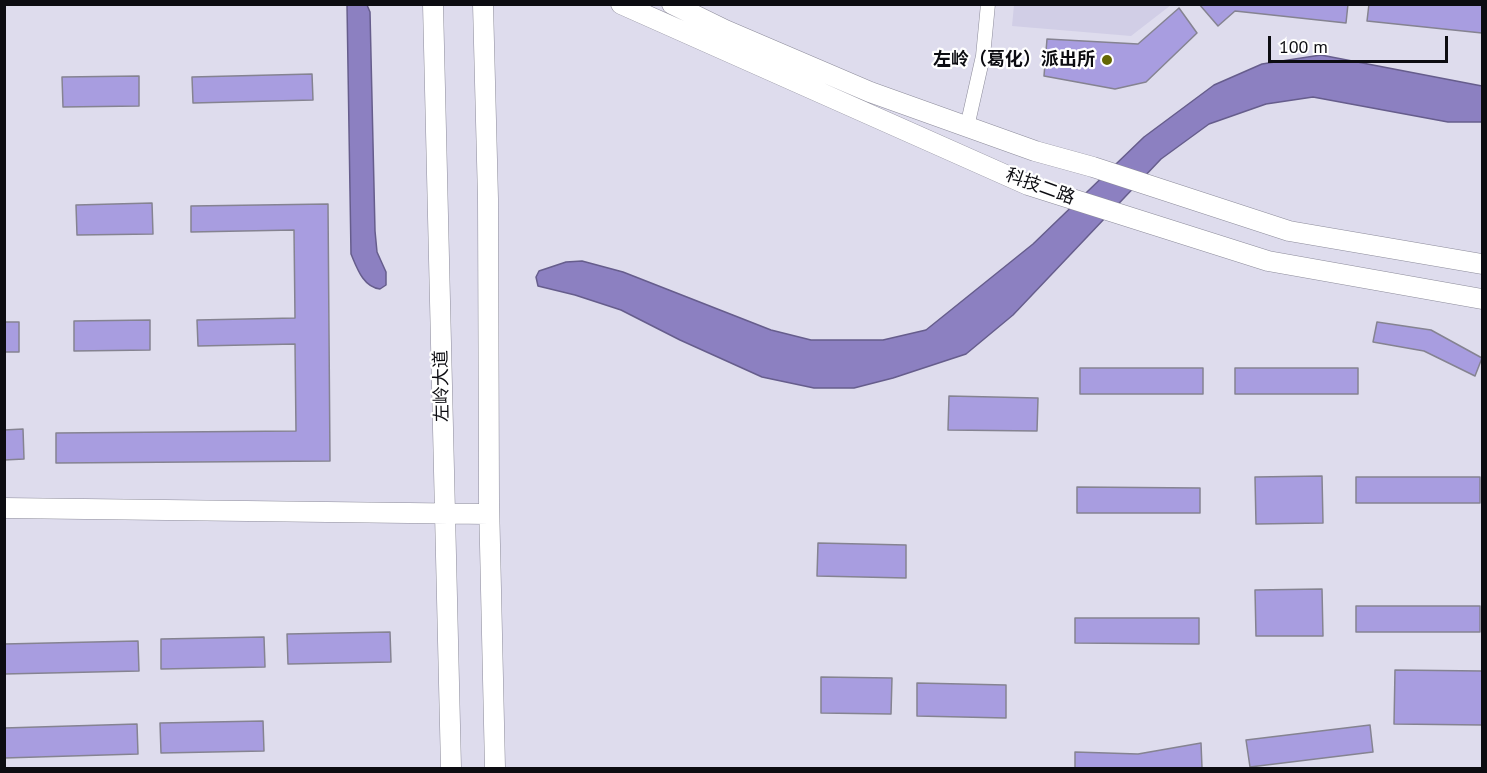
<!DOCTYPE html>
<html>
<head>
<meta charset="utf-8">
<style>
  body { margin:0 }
  #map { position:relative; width:1487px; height:773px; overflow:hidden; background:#dedced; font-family:"PT Sans",sans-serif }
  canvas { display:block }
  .frame { position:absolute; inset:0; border:6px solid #0c0c11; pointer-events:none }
  .scale { position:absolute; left:1268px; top:36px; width:180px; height:27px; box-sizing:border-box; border:3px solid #0c0c11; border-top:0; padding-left:8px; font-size:18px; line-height:21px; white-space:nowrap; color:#0c0c11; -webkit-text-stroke:4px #fff; paint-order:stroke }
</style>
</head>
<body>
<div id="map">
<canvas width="1487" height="773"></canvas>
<div class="frame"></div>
<div class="scale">100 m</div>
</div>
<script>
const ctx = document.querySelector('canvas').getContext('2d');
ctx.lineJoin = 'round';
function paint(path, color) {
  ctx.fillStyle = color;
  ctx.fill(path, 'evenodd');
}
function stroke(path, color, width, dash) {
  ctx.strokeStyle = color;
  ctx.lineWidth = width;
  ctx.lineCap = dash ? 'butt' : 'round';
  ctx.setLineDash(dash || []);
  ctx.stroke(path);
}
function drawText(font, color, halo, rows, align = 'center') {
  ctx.font = font + ' "PT Sans","Noto Sans SC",sans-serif';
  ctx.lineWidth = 4.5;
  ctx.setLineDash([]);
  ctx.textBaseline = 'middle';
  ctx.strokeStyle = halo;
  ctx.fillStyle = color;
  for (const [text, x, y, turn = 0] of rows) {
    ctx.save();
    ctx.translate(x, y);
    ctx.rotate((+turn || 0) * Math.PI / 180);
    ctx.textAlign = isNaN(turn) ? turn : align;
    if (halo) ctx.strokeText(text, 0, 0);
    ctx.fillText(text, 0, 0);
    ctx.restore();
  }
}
const built = new Path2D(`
  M1014,5v-1l157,1 -40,31 -119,-10z`);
const water = new Path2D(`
  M347,5h20l3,7 5,219 2,21 9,20v13l-6,4c-17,-2 -23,-21 -29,-35z
  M1321,55l161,31v36h-34l-135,-25 -47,7 -57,20 -48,35 -148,156 -47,39 -73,24 -39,10h-40l-52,-11 -82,-37 -59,-30 -46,-15 -37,-9 -2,-9 3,-6 27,-9 16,-1 41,11 148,58 40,10h72l43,-10 107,-86 111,-107 70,-52 48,-21z`);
const building = new Path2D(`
  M1199,4h149l-2,19 -111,-12 -17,15z
  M1369,4h113v29l-115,-12z
  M1179,8l18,25 -51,49 -31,7 -71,-13 3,-37 91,5z
  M312,74l1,26 -120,3 -1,-26z
  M139,76v30l-76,1 -1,-30z
  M152,203l1,31 -76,1 -1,-30z
  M328,204l2,257 -274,2v-30l240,-2 -1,-87 -97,2 -1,-26 98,-2 -1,-88 -103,2v-26z
  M150,320v30l-76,1v-30z
  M4,322h15v30h-15z
  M1377,322l54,8 51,28 -7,18 -51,-25 -51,-9z
  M1080,368h123v26h-123z
  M1235,368h123v26h-123z
  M949,396l89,2 -1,33 -89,-1z
  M23,429l1,30 -20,1v-30z
  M1322,476l1,47 -67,1 -1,-47z
  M1356,477h124v26h-124z
  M1077,487l123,1v25h-123z
  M818,543l88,2v33l-89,-2z
  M1322,589l1,47h-67l-1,-46z
  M1356,606h124v26h-124z
  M1075,618h124v26l-124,-1z
  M390,632l1,30 -103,2 -1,-30z
  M264,637l1,30 -104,2v-30z
  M138,641l1,30 -135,3v-30z
  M1395,670l87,1v54l-88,-1z
  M821,677l71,1 -1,36 -70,-1z
  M917,683l89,2v33l-89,-2z
  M263,721l1,30 -103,2 -1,-30z
  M137,724l1,30 -134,4v-30z
  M1370,725l3,27 -123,15 -4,-27z
  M1201,743l1,25h-127v-16l63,2z`);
const street = new Path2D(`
  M967,127l16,-71 5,-52`);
const secondary = new Path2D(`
  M433,4l18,764
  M483,4l5,195 1,301 6,268
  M621,4l407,181 240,76 214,38
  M672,4l53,26 145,62 165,59 58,16 196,64 193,33
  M4,508l485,6`);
const markers = [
  [1107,60,6,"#646703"]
];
const poiNames = [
  ["左岭（葛化）派出所",1095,60]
];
const streetNames = [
  ["科技二路",1040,187,20],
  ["左岭大道",442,386,-91]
];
paint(built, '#d1cee6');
paint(water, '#8c80c1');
stroke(water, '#665d8c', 1.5);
paint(building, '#a89de0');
stroke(building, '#858391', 1.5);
stroke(street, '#8c8b9a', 15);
stroke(secondary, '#8c8b9a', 21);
stroke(street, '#fff', 14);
stroke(secondary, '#fff', 20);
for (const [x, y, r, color] of markers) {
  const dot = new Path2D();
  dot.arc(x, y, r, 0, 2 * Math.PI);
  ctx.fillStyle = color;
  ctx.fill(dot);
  stroke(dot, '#fff', 2);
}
drawText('bold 18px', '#0c0c11', '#fff', poiNames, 'right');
drawText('18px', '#0c0c11', '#fff', streetNames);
</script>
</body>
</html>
